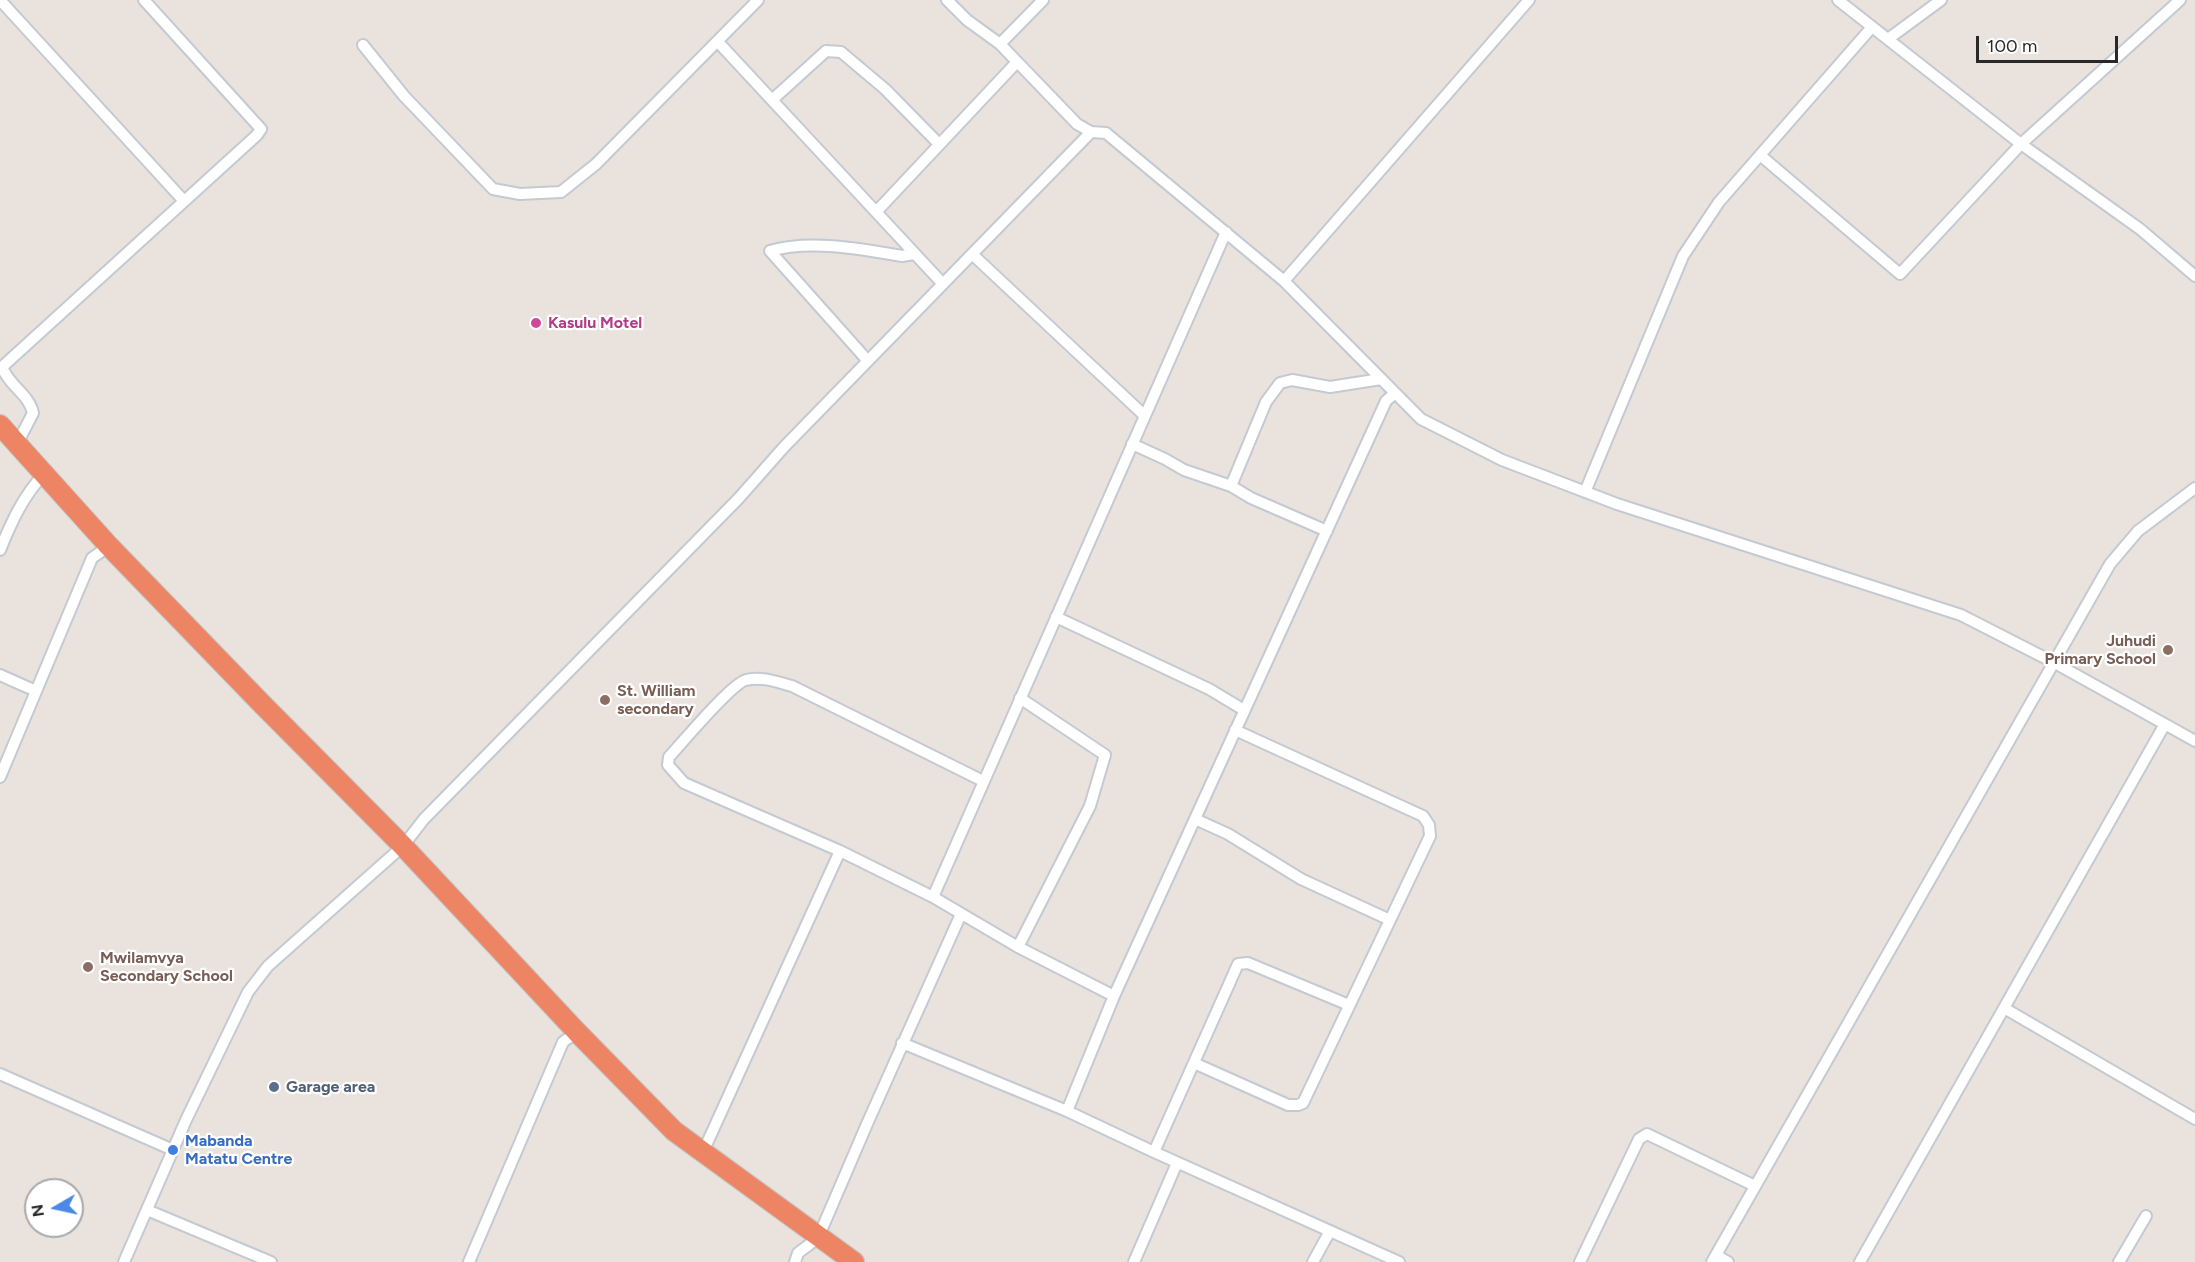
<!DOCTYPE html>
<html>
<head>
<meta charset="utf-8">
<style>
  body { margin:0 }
  #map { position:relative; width:2195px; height:1262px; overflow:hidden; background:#eae2dd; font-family:Figtree,sans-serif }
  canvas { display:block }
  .north { position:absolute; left:24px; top:1178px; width:60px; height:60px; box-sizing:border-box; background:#fff; border:2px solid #a9a9a9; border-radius:50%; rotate:261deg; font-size:16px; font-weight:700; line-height:24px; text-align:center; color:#292929 }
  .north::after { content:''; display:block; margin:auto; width:21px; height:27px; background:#4d88e7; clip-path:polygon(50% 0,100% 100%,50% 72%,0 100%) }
  .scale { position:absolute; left:1976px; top:36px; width:142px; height:27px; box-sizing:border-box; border:3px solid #292929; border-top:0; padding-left:8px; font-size:18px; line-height:21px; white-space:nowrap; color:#292929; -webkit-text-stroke:4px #fff; paint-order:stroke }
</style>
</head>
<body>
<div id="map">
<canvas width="2195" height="1262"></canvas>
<div class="north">N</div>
<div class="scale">100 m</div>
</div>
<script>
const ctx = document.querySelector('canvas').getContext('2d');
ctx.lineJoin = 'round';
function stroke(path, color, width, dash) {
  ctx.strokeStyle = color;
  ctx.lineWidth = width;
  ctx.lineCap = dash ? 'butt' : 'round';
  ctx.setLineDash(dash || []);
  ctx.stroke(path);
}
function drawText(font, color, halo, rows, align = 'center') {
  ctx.font = font + ' Figtree,sans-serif';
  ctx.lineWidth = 4.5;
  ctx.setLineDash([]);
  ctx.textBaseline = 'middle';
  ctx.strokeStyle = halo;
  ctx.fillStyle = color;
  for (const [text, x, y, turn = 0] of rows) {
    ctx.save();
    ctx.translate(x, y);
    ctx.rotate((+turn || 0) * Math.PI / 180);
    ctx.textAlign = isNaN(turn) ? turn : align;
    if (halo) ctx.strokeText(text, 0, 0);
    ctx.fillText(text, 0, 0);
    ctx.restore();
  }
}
const street = new Path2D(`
  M0,0l184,201
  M947,0l20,20 33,24 77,80 14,8
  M1838,0l183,144 119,85 55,47
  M1888,39l53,-39
  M718,42l225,242
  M1000,44l43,-44
  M363,45l41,51 89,93 27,5 41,-2 35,-28 162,-164
  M772,100l54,-49 15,1 44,37 54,55
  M1760,155l140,119 121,-130 159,-144
  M876,212l141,-150
  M972,254l173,162
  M1284,281l245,-281
  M868,361l-98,-110c39,-12 92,-2 132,5l12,-2
  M17,444l16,-31c-4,-19 -24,-27 -31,-46l255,-232 4,-6 -117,-129
  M1132,444l33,15 19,11 47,16 20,12 76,33
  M1231,486l35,-84 14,-19 12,-3 38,7 51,-8
  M1585,492l98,-236 36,-54 153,-175
  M0,550c11,-27 23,-54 44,-76
  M1056,617l153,72 35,21
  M0,675l36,16
  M0,777l92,-219 17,-12
  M983,781l-191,-95c-15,-4 -30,-10 -46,-6 -15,4 -64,63 -77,77l-1,8 16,18 156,68 93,46 85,50 96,49
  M1195,819l33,15 73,45 89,41
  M933,897l293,-665
  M1018,947l72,-141 15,-51 -85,-57
  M2004,1008l191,111
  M902,1043l165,68 87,41 245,110
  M1194,1063l94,42h10l5,-2 127,-267 -1,-11 -6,-9 -188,-86
  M0,1074l173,76
  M1067,1111l47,-115 272,-595 9,-8
  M703,1152l137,-301
  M1154,1152l84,-188 10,-1 101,42
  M147,1210l124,52
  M1716,1255l12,7
  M124,1262l62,-142 62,-128 20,-26 135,-120 21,-27 315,-321 45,-51 307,-315 15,1 178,148 137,138 81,41 115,44 344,111 92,47 142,79
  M469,1262l94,-220 14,-10
  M795,1262l3,-9 20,-15 49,-114 94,-210
  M1134,1262l43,-99
  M1313,1262l17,-31
  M1580,1262l59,-123 8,-5 108,52
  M1712,1262l398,-698 28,-33 57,-43
  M1860,1262l305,-538
  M2119,1262l27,-46`);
const highway = new Path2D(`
  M0,425l109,121 152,157 142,143 174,186 97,99 180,131`);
const markers = [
  [536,323,6,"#d1479c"],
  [2168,650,6,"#8d6e63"],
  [605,700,6,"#8d6e63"],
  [88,967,6,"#8d6e63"],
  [274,1087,6,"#5c6f8a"],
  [173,1150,6,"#3f7fe0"]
];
const hotelNames = [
  ["Kasulu Motel",548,323]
];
const educationNames = [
  ["Juhudi",2156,641,"right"],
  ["Primary School",2156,659,"right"],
  ["St. William",617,691],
  ["secondary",617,709],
  ["Mwilamvya",100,958],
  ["Secondary School",100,976]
];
const serviceNames = [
  ["Garage area",286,1087]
];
const shopNames = [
  ["Mabanda",185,1141],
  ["Matatu Centre",185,1159]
];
stroke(street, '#c4cad2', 14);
stroke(highway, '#c3c3c3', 22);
stroke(street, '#fff', 10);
stroke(highway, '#ed8565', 20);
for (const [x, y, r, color] of markers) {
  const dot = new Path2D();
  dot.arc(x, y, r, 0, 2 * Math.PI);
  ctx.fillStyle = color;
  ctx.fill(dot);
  stroke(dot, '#fff', 2);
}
drawText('bold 16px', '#b23c85', '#fff', hotelNames, 'left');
drawText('bold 16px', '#785e54', '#fff', educationNames, 'left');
drawText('bold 16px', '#4e5e75', '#fff', serviceNames, 'left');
drawText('bold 16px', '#366cbe', '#fff', shopNames, 'left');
</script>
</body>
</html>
